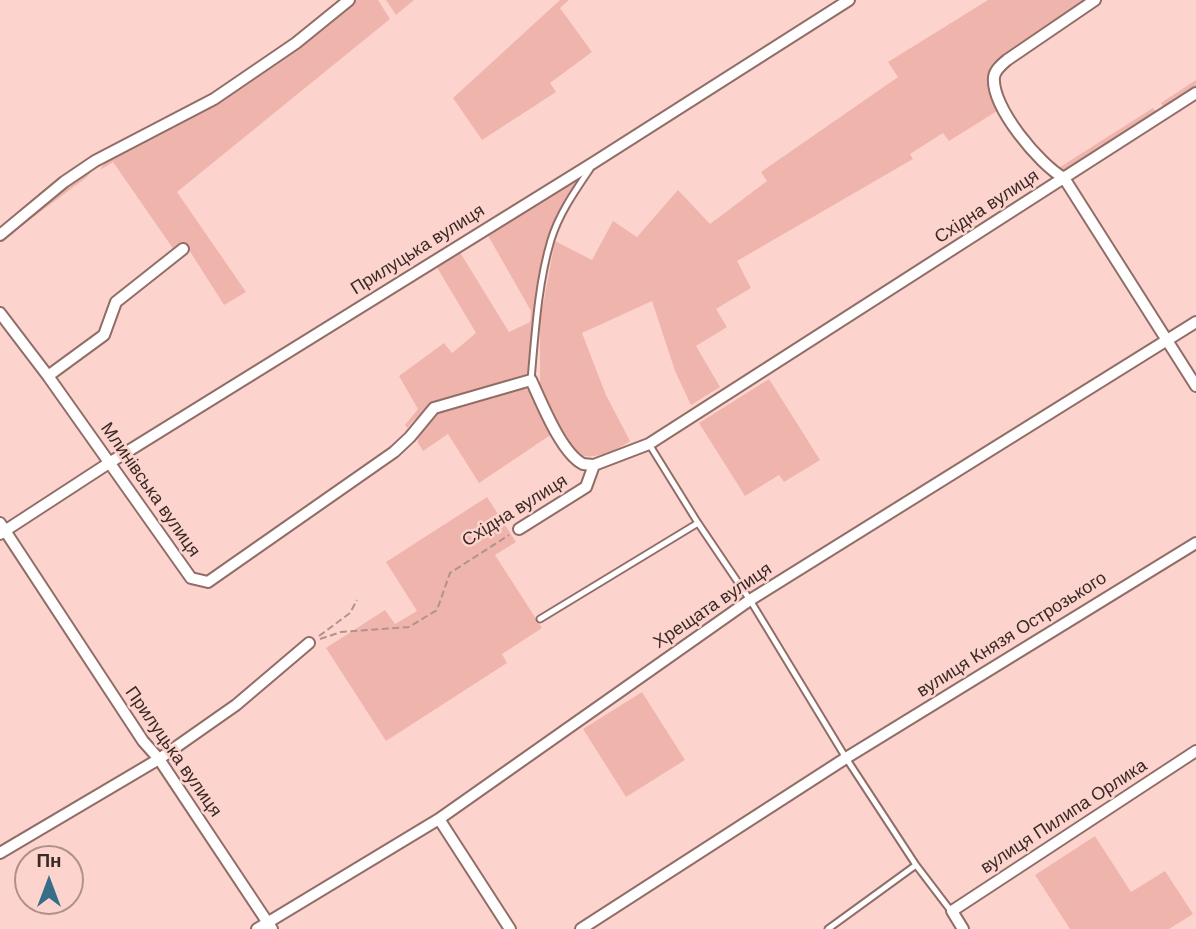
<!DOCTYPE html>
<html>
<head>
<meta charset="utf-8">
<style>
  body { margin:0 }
  #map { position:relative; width:1196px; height:929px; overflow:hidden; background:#fdd4cd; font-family:Helvetica,sans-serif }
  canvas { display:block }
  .north { position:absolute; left:14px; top:845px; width:70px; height:70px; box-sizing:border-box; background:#fdd4cd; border:2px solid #af908b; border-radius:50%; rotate:0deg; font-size:19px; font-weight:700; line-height:28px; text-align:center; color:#392a27 }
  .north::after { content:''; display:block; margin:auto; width:24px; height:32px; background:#366e88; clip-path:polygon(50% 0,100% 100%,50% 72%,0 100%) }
</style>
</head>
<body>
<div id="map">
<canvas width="1196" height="929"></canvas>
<div class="north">Пн</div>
</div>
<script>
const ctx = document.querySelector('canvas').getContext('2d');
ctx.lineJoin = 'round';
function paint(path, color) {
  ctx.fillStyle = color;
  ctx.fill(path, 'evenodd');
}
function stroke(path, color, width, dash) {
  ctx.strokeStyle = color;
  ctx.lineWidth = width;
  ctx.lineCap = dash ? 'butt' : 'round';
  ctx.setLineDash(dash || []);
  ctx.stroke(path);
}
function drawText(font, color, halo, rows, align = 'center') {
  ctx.font = font + ' Helvetica,sans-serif';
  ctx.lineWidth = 5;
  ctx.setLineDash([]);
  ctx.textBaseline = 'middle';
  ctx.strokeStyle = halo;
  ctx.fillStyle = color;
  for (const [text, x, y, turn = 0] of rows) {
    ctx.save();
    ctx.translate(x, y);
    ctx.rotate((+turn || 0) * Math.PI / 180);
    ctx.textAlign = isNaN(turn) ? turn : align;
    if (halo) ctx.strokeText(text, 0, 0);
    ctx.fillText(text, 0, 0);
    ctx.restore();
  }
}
const green = new Path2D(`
  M354,0h24l12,19 -213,173 69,100 -22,13 -40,-63 -10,8 -61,-88 -13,8 8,-12 107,-56z
  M386,0h28l-18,15z
  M560,0h9l-9,8 32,44 -42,31 6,9 -74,48 -29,-42z
  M988,0h98l-82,56 -13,31 6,24 -48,30 -6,-8 -33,21 3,5 -176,102 14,27 -35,21 11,18 -31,19 24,41 -29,18 -16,-34 -23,-70 -70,32 24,62 24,46c-15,10 -34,19 -52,14l-25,-41 -13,-28v-65l15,-80 37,19 21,-39 24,16 41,-47 32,34 57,-43 -6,-9 137,-95 -10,-15z
  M1196,80v7l-32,21 -3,-5z
  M1153,108l3,4 -96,61 -3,-4z
  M96,165l-9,12 -87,65v-4l66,-54z
  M581,175l-15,24 -18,40 -16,81 -4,53 -96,32 -17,14 -8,9 -2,-3 13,-16 -19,-33 45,-33 8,10 24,-20 -41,-69 23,-15 51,83 21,-10 1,-11 -45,-79z
  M769,379l51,81 -36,22 -5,-7 -34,21 -46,-73z
  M523,387l8,5 21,42 -73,49 -31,-49 -25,17 -5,-8v-9l18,-22z
  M487,497l29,45 -21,13 47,73 -40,26 5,9 -121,78 -60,-93 59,-38 10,14 22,-13 -31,-49z
  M642,692l43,68 -59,37 -43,-68z
  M1095,836l36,56 34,-21 28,43 -24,15h-99l-35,-54z`);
const path = new Path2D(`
  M319,636l31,-23 7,-13
  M320,639l21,-7 68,-5 28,-17 13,-37 59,-38`);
const service = new Path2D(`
  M531,380c4,-45 7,-97 20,-140 8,-26 24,-49 39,-71
  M649,444l49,79 52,77 96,158 70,107 35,46
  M540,619l158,-96
  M828,929l88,-64`);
const minor = new Path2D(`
  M1095,0l-88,60c-6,5 -12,10 -13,17 -3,30 46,88 70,101l132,208
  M0,235l64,-53 31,-21 119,-62 82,-56 53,-43
  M0,313l48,63 143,202 17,4 186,-130 16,-15 24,-29 97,-28c10,21 30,73 52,84 0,0 10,1 11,1
  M48,376l56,-41 12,-33 67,-53
  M0,523l143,218 16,18 113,170
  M519,529l67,-42 8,-22 55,-21 547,-351
  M0,534l109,-71 484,-300 256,-163
  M439,819l71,110
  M0,853l159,-94 77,-54 73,-62
  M257,929l182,-110 311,-219 446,-278
  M581,929l265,-171 350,-215
  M963,929l-11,-18 244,-160`);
const streetNames = [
  ["Східна вулиця",987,207,-33],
  ["Прилуцька вулиця",418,250,-32],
  ["Млинівська вулиця",150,490,55],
  ["Східна вулиця",515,511,-32],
  ["Хрещата вулиця",713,606,-34],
  ["вулиця Князя Острозького",1012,635,-32],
  ["Прилуцька вулиця",173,752,55],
  ["вулиця Пилипа Орлика",1064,817,-33]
];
paint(green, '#efb5ac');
stroke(service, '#916d68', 9);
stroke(minor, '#916d68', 14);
stroke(path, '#b1928d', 2, [7, 3.5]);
stroke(service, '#fff', 5);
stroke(minor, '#fff', 10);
drawText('18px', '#392a27', '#fdd4cd', streetNames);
</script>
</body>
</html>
